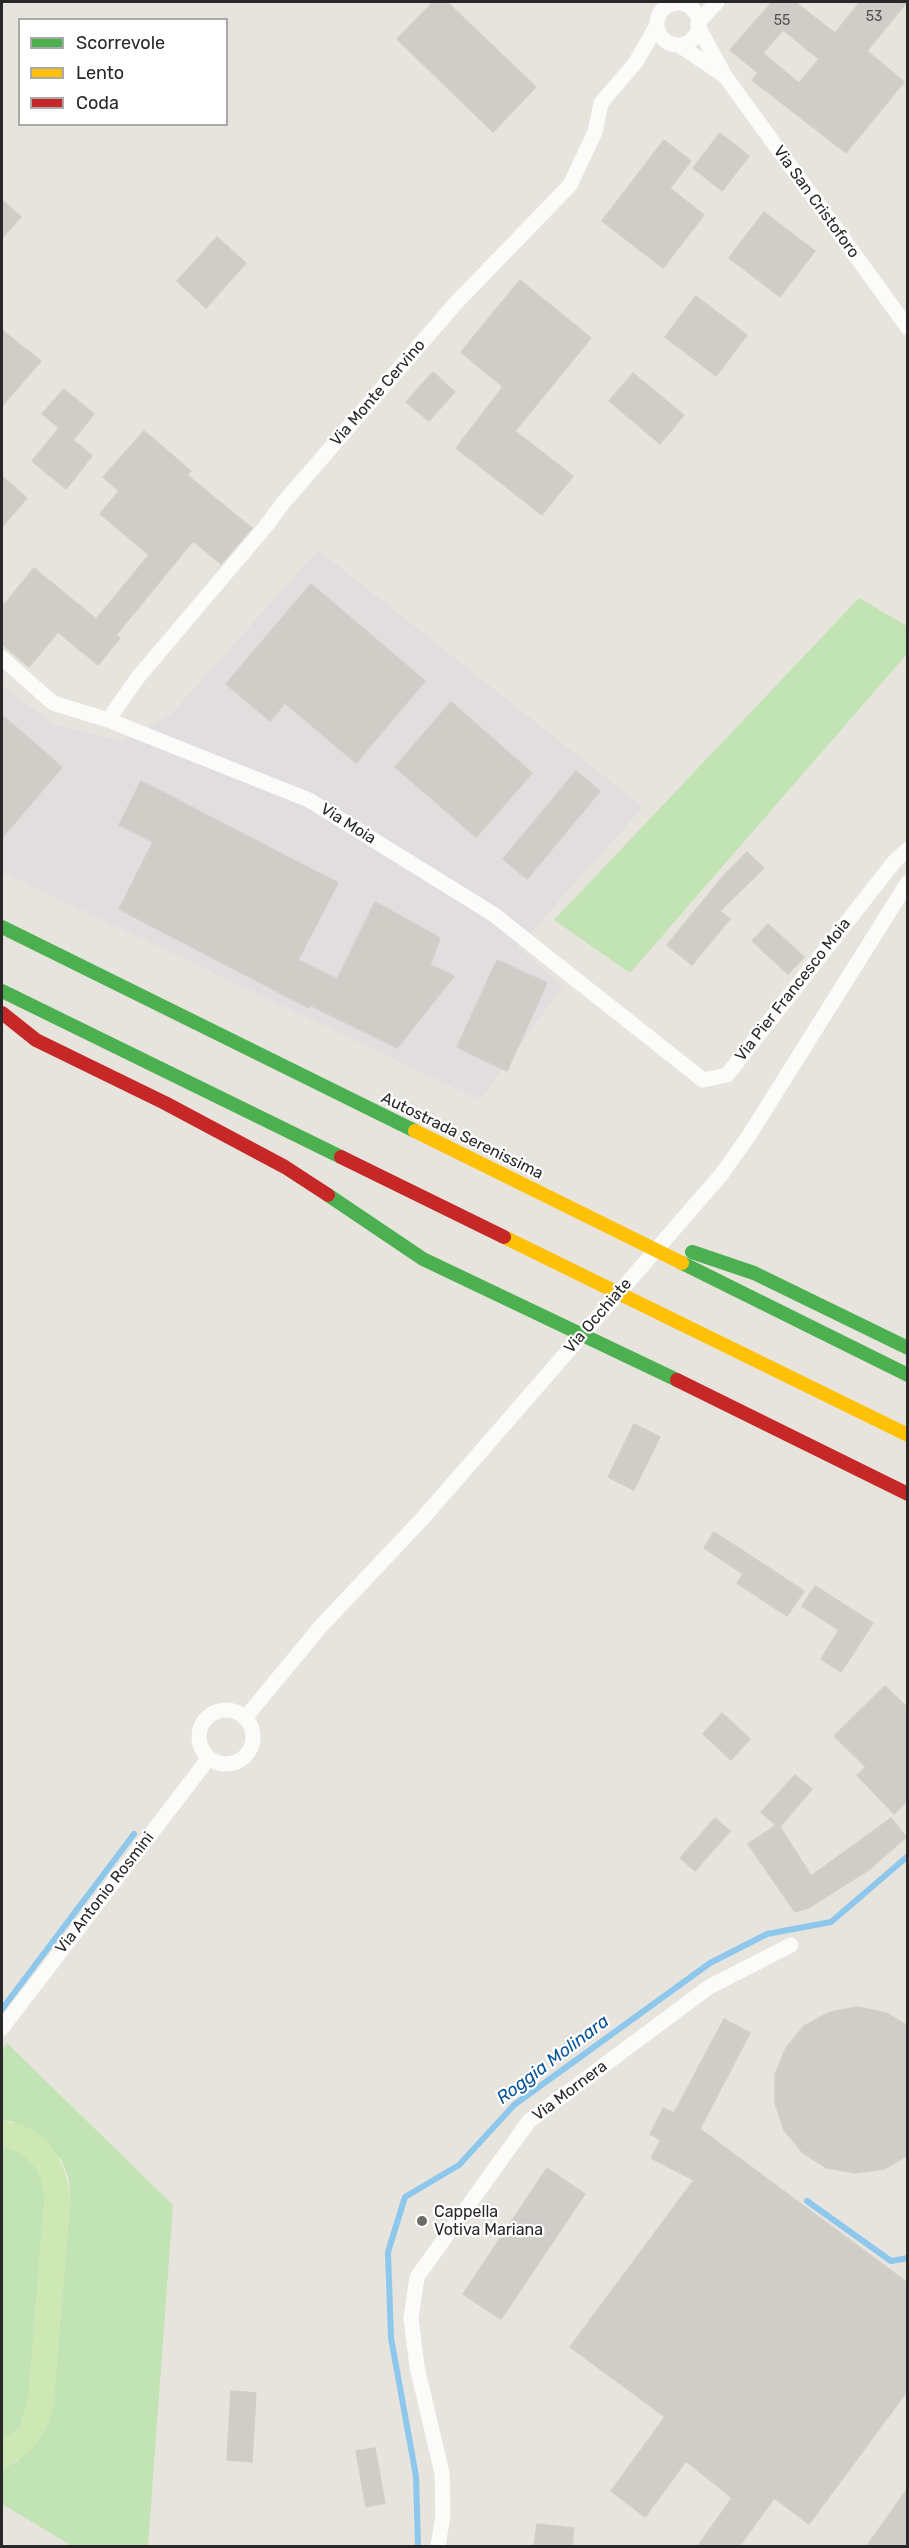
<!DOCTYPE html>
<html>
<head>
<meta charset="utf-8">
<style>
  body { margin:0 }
  #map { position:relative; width:909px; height:2548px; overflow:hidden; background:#e7e4dd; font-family:Rubik,sans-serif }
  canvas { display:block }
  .frame { position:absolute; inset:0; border:3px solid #282828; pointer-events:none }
  .legend { position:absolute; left:18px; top:18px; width:210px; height:108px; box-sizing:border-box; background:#fff; border:2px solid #a9a9a9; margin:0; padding:8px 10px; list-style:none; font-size:18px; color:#282828 }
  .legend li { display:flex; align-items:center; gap:12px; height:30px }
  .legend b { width:30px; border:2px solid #a9a9a9 }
</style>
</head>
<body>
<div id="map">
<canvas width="909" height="2548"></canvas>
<div class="frame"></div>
<ul class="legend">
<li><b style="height:8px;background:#4caf50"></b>Scorrevole</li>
<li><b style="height:8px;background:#ffc107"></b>Lento</li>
<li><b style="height:8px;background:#c62828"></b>Coda</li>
</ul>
</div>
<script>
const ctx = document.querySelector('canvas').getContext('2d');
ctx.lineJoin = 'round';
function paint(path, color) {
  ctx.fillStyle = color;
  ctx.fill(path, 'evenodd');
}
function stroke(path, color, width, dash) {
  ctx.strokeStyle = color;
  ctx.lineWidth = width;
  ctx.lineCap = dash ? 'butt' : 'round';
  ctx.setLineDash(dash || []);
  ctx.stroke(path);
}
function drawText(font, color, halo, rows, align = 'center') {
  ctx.font = font + ' Rubik,sans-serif';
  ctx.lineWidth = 4.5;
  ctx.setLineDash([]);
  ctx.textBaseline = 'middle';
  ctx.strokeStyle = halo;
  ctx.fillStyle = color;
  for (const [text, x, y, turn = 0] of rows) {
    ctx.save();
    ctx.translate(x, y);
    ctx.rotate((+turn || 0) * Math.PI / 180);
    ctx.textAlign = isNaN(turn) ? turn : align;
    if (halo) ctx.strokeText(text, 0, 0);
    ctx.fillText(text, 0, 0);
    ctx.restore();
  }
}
const industrial = new Path2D(`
  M318,550l325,257 -125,140 45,39 -83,114 -478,-228v-187l51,39 68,17 50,-27z`);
const green = new Path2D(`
  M859,598l48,28v28l-277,319 -76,-53z
  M7,2043l166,162 -25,341h-76l-70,-42v-36l15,-6 36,-54 17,-208 -1,-21 -8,-20 -49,-38h-10v-71z
  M2,2146c26,6 38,22 43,48l-17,209 -9,24 -17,15z`);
const pitch = new Path2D(`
  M2,2121c43,3 65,39 68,79l-17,208c-8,30 -22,48 -51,60v-26l17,-15 9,-24 17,-209c-5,-26 -17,-42 -43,-48z`);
const stream = new Path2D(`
  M2,2009l132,-175
  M807,2201l84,60 17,-3
  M418,2546l-2,-70 -25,-138 -3,-86 17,-55 54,-32 55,-60 196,-142 57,-29 64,-12 77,-66`);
const building = new Path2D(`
  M433,2h14l89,85 -43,45 -96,-93z
  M772,2h23l40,31 25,-31h47l-40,49 37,31 -58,71 -94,-73 6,-7 -28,-23zM783,30l36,29 -20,24 -36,-30z
  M720,133l29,23 -27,35 -29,-23z
  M664,140l27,21 -21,27 34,27 -41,53 -61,-47z
  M2,200l19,17 -19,21z
  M764,212l51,39 -35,46 -51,-39z
  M217,237l29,26 -40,45 -29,-27z
  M520,280l71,58 -76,93 58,45 -31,39 -86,-67 47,-61 -42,-35z
  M696,296l51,39 -31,41 -51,-39z
  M2,330l39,31 -39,45z
  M433,372l22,20 -26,29 -23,-19z
  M633,373l51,42 -24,29 -51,-43z
  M64,389l30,25 -21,26 19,16 -26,33 -34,-28 27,-33 -17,-14z
  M144,431l47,40 -4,4 65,53 -31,36 -28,-23 -77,94 4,3 -22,27 -40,-33 -29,35 -27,-23v-37l32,-39 62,51 53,-64 -49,-41 19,-23 -16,-14z
  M2,476l25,22 -25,29z
  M311,584l114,97 -69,82 -71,-60 -15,18 -44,-37z
  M451,702l81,71 -56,64 -81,-70z
  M2,715l60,52 -60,71z
  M576,771l24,20 -73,88 -24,-20z
  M141,781l197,102 -40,77 39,19 38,-77 65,36 -10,27 24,11 -57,72 -87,-43 -1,3 -190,-99 34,-67 -34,-17z
  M747,852l17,16 -44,43 10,8 -38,46 -25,-20 59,-72z
  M768,924l36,33 -16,17 -36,-33z
  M497,960l50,23 -40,88 -50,-24z
  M634,1424l26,13 -26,53 -26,-13z
  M714,1532l90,59 -17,25 -50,-33 6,-9 -39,-26z
  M815,1586l58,37 -32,49 -20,-13 18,-29 -37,-24z
  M885,1686l23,22v92l-14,14 -37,-39 9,-8 -32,-31z
  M722,1713l28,26 -19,21 -28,-26z
  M795,1775l17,14 -32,38 31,49 80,-58 15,19 -36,32 -62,39 -13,4 -47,-68 28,-19 -15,-13z
  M715,1818l15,13 -35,40 -15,-13z
  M858,2007l28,6 22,13v129l-24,14 -29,4 -28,-5 -24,-15 -19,-23 -9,-27v-29l11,-26 18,-22 26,-14z
  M724,2019l26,14 -50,96 208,154v107l-99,134 -35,-26 -35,49h-42l35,-49 -46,-37 -41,56 -34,-26 54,-74 -95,-70 124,-167 -43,-22 10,-18 -11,-6 13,-26 11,5z
  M547,2168l38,26 -84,125 -38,-25z
  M231,2391l25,2 -4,69 -25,-2z
  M375,2448l10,55 -19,4 -10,-56z
  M908,2488v59h-42z
  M537,2524l37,4 -2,19h-38z`);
const street = new Path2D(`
  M657 24a21 21 0 1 1 42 0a21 21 0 1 1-42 0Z
  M698,22l19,-20
  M698,26l27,50 183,252
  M679,45l43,29
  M2,658l51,45 55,17 201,80 184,114 210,166 24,-5 167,-213 14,-13
  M108,720l31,-44 127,-150 17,-23 172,-199 115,-119 25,-53 6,-29 35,-41 21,-37
  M199 1737a27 27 0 1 1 54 0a27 27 0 1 1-54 0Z
  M245,1718l77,-93 101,-107 298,-343 27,-38 160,-255
  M2,2028l207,-270
  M438,2546l5,-30 -1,-43 -25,-106 -6,-49 6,-41 112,-156 180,-134 82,-42`);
const fast = new Path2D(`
  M2,927l413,204
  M2,991l339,166
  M328,1195l95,64 254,121
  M692,1252l62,21 154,75
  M682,1263l226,112`);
const slow = new Path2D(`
  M415,1131l267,132
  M504,1237l404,198`);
const jam = new Path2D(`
  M2,1013l34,27 129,63 120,64 43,28
  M341,1157l163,80
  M677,1380l231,114`);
const markers = [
  [422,2221,6,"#6b6a67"]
];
const numberNames = [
  ["53",874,17],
  ["55",782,21]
];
const streetNames = [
  ["Via San Cristoforo",816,202,54],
  ["Via Monte Cervino",378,393,-49],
  ["Via Moia",348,824,32],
  ["Via Pier Francesco Moia",793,990,-52],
  ["Autostrada Serenissima",462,1136,26],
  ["Via Occhiate",598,1316,-49],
  ["Via Antonio Rosmini",105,1893,-52],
  ["Via Mornera",570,2091,-37]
];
const poiNames = [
  ["Cappella",434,2212],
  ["Votiva Mariana",434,2230]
];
const waterNames = [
  ["Roggia Molinara",553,2060,-37]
];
paint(industrial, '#e2dee0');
paint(green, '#c2e4b4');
paint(pitch, '#cde8b2');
stroke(stream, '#8dc7ec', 6);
paint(building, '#d0cdc8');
stroke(building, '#d2cfc9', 1.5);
stroke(street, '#fbfbfa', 15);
stroke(fast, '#4caf50', 14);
stroke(slow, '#ffc107', 14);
stroke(jam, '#c62828', 14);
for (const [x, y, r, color] of markers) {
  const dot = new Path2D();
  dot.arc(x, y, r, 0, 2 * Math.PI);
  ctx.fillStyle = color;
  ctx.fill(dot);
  stroke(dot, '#fff', 2);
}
drawText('14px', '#535251', null, numberNames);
drawText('16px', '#282828', '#fff', streetNames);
drawText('16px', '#282828', '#fff', poiNames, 'left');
drawText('italic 18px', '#09559a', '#fff', waterNames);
</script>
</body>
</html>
